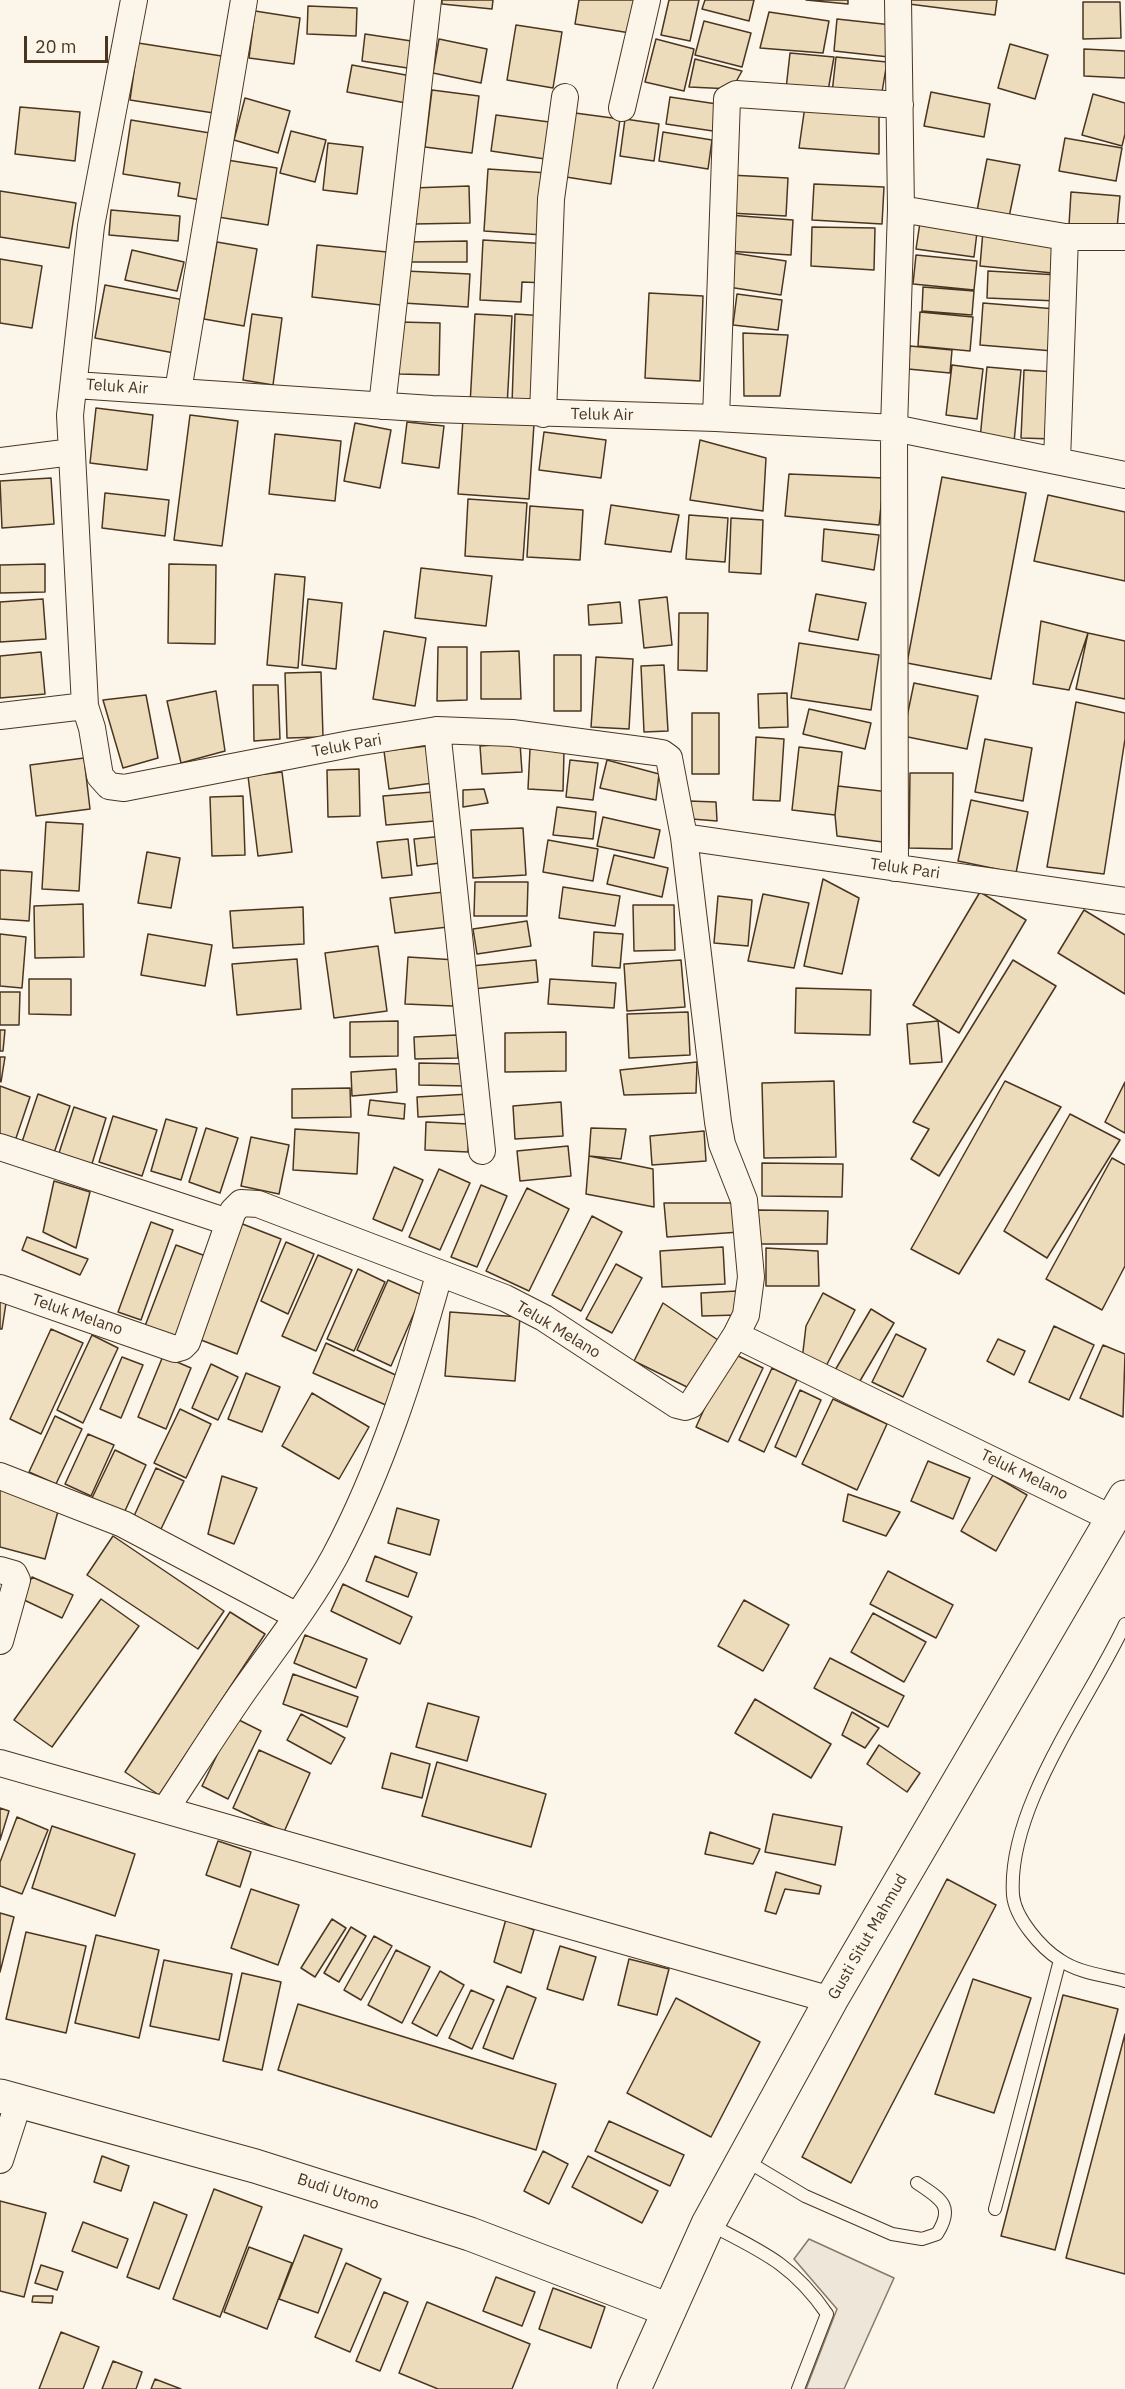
<!DOCTYPE html>
<html>
<head>
<meta charset="utf-8">
<style>
  body { margin:0 }
  #map { position:relative; width:1125px; height:2389px; overflow:hidden; background:#fbf6e9; font-family:"IBM Plex Sans",sans-serif }
  canvas { display:block }
  .scale { position:absolute; left:24px; top:36px; width:84px; height:27px; box-sizing:border-box; border:3px solid #4a3520; border-top:0; padding-left:8px; font-size:18px; line-height:21px; white-space:nowrap; color:#4a3520; -webkit-text-stroke:4px #fbf6e9; paint-order:stroke }
</style>
</head>
<body>
<div id="map">
<canvas width="1125" height="2389"></canvas>
<div class="scale">20 m</div>
</div>
<script>
const ctx = document.querySelector('canvas').getContext('2d');
ctx.lineJoin = 'round';
function paint(path, color) {
  ctx.fillStyle = color;
  ctx.fill(path, 'evenodd');
}
function stroke(path, color, width, dash) {
  ctx.strokeStyle = color;
  ctx.lineWidth = width;
  ctx.lineCap = dash ? 'butt' : 'round';
  ctx.setLineDash(dash || []);
  ctx.stroke(path);
}
function drawText(font, color, halo, rows, align = 'center') {
  ctx.font = font + ' "IBM Plex Sans",sans-serif';
  ctx.lineWidth = 4.5;
  ctx.setLineDash([]);
  ctx.textBaseline = 'middle';
  ctx.strokeStyle = halo;
  ctx.fillStyle = color;
  for (const [text, x, y, turn = 0] of rows) {
    ctx.save();
    ctx.translate(x, y);
    ctx.rotate((+turn || 0) * Math.PI / 180);
    ctx.textAlign = isNaN(turn) ? turn : align;
    if (halo) ctx.strokeText(text, 0, 0);
    ctx.fillText(text, 0, 0);
    ctx.restore();
  }
}
const green = new Path2D(`
  M809,2239l85,39 -50,111h-38l31,-80 -43,-50z`);
const building = new Path2D(`
  M442,0h51l-1,9 -50,-5z
  M579,0h56l-5,33 -55,-9z
  M669,0h30l-9,41 -29,-6z
  M705,0h49l-5,21 -47,-12z
  M806,0h42v4z
  M910,0h87l-2,15 -86,-11z
  M1083,2h37l1,36 -38,1z
  M308,6l49,2 -1,28 -49,-2z
  M255,11l45,7 -6,46 -45,-6z
  M769,12l60,9 -6,32 -63,-5z
  M837,19l55,6 -3,32 -55,-6z
  M704,21l47,12 -9,34 -47,-12z
  M516,25l46,7 -9,56 -46,-8z
  M365,34l53,8 -4,27 -52,-8z
  M439,39l48,10 -6,34 -48,-10z
  M656,39l38,10 -10,42 -39,-9z
  M138,43l90,14 -8,57 -90,-14z
  M1010,44l38,11 -13,44 -37,-11z
  M1084,49l41,2v27l-41,-2z
  M790,53l44,4 -6,34 -42,-2z
  M836,57l51,5 -6,36 -49,-5z
  M695,59l47,12 -10,18 -43,-2z
  M352,65l59,11 -5,27 -59,-11z
  M432,90l47,6 -7,57 -47,-6z
  M931,92l59,12 -6,33 -60,-11z
  M1093,94l32,9v31l-3,12 -40,-11z
  M670,97l47,7 -4,27 -47,-7z
  M245,98l45,13 -12,42 -44,-13z
  M805,106l74,8v40l-80,-6z
  M20,107l60,5 -5,49 -60,-7z
  M575,113l45,6 -9,65 -45,-7z
  M496,115l61,8 -5,37 -61,-9z
  M625,119l34,5 -5,37 -34,-5z
  M131,120l79,13 -9,67 -23,-4 2,-13 -57,-9z
  M291,131l35,9 -11,42 -35,-9z
  M663,132l49,8 -4,29 -49,-8z
  M1065,138l57,10 -6,33 -57,-10z
  M328,143l35,4 -6,47 -34,-4z
  M987,159l33,6 -11,52 -32,-6z
  M227,160l50,8 -9,57 -50,-8z
  M488,169l60,4 -5,62 -59,-4z
  M730,175l58,3 -2,38 -57,-3z
  M814,184l70,3 -2,37 -70,-4z
  M469,186l1,37 -56,1 -2,-36z
  M0,191l76,12 -7,45 -69,-11z
  M1071,192l49,4 -3,32 -48,-3z
  M111,210l69,6 -2,25 -69,-6z
  M729,215l64,5 -2,35 -65,-4z
  M921,216l57,8 -4,33 -58,-8z
  M812,227l63,1 -1,42 -63,-4z
  M983,231l73,7 -3,35 -73,-7z
  M483,240l67,4 -3,39 -25,-1 -1,20 -41,-2z
  M467,241v21h-60v-20z
  M217,242l40,7 -13,77 -40,-7z
  M317,245l70,7 -6,53 -69,-8z
  M132,250l52,12 -7,29 -52,-11z
  M733,253l53,8 -5,34 -53,-8z
  M916,255l61,6 -3,29 -61,-6z
  M0,259l42,7 -10,62 -32,-5z
  M405,271l65,3 -2,33 -65,-4z
  M988,271l71,4 -2,26 -70,-3z
  M105,285l79,15 -10,53 -79,-15z
  M923,287l51,4 -2,24 -50,-4z
  M649,293l54,3 -3,85 -55,-3z
  M737,294l45,6 -4,30 -45,-5z
  M983,303l73,6 -3,42 -73,-6z
  M920,312l53,5 -3,34 -52,-5z
  M252,314l30,4 -9,67 -30,-5z
  M475,314l37,2 -5,91 -37,-2z
  M515,314l31,2 -4,90 -30,-2z
  M400,322l40,1 -1,52 -40,-1z
  M743,333l45,2 -8,61h-36z
  M910,346l42,4 -2,23 -42,-4z
  M952,365l31,4 -6,50 -31,-4z
  M987,367l34,3 -7,72 -34,-3z
  M1024,370l32,2 -3,67 -32,-1z
  M96,408l57,7 -6,55 -57,-7z
  M190,415l48,6 -16,125 -48,-6z
  M463,419l71,5 -5,75 -71,-5z
  M407,422l37,4 -5,42 -37,-5z
  M355,423l36,7 -11,58 -36,-7z
  M544,432l62,8 -5,38 -62,-8z
  M275,434l66,7 -6,60 -66,-7z
  M700,440l66,18 -3,53 -73,-11z
  M789,474l95,4 -5,47 -94,-9z
  M942,477l84,16 -35,186 -84,-16z
  M51,478l3,46 -52,4 -2,-47z
  M105,493l64,7 -4,36 -63,-8z
  M1048,495l77,17v69l-91,-20z
  M468,499l59,4 -4,57 -58,-4z
  M611,505l68,10 -8,37 -66,-8z
  M530,506l53,4 -3,50 -53,-3z
  M689,515l39,3 -3,44 -39,-3z
  M731,518l32,2 -2,54 -32,-2z
  M824,529l55,6 -5,35 -52,-9z
  M45,564v28l-45,1v-28z
  M169,564l47,1 -1,79 -47,-1z
  M421,568l71,8 -6,50 -71,-8z
  M275,574l30,3 -7,91 -31,-3z
  M816,594l50,9 -8,37 -49,-9z
  M667,597l5,48 -28,3 -5,-48z
  M43,599l3,40 -46,3v-40z
  M308,599l34,4 -6,66 -34,-4z
  M620,602l2,21 -33,2 -1,-20z
  M679,613h29l-1,58 -29,-1z
  M1041,621l47,12 -19,57 -36,-6z
  M384,631l42,7 -11,68 -42,-7z
  M1088,633l37,8v58l-49,-10z
  M799,643l80,12 -8,55 -80,-12z
  M438,647h29v53l-30,1z
  M519,651l2,48h-40v-47z
  M41,652l4,42 -45,4v-42z
  M554,655h27v56h-27z
  M596,657l37,2 -4,70 -38,-2z
  M664,665l4,66 -24,1 -3,-66z
  M321,672l2,65 -36,1 -2,-65z
  M914,683l64,13 -11,53 -64,-13z
  M253,685h25l2,54 -26,2z
  M216,691l9,60 -44,12 -14,-62z
  M787,693l1,34 -29,1 -1,-34z
  M146,695l12,63 -35,10 -20,-68z
  M1076,702l49,11v26l-21,135 -57,-7z
  M809,709l62,14 -6,26 -62,-15z
  M692,713h27v61h-27z
  M756,737l28,2 -4,62 -27,-1z
  M985,739l47,9 -9,53 -48,-9z
  M520,743l2,29 -40,2 -2,-28z
  M427,746l6,37 -44,6 -5,-38z
  M799,747l43,5 -7,63 -43,-5z
  M530,749l34,2 -1,40 -35,-2z
  M84,758l6,51 -54,7 -6,-51z
  M570,760l28,3 -5,37 -27,-3z
  M607,760l52,14 -3,26 -56,-12z
  M359,769l1,47 -32,1 -1,-47z
  M282,772l10,80 -34,4 -10,-80z
  M910,773h43l-1,76 -43,-1z
  M838,786l51,6 -6,50 -46,-6 -2,-21z
  M484,789l4,14 -25,4v-17z
  M433,792l2,29 -49,4 -3,-29z
  M243,796l2,59 -33,1 -2,-59z
  M971,800l57,12 -12,61 -58,-12z
  M689,801l27,1 1,19 -25,-2z
  M557,807l39,5 -3,27 -40,-4z
  M603,817l57,13 -6,28 -57,-12z
  M46,822l37,2 -4,67 -37,-2z
  M523,828l3,47 -53,3 -2,-48z
  M444,836l4,26 -31,4 -3,-27z
  M408,839l4,36 -30,3 -5,-36z
  M548,840l50,9 -5,32 -50,-9z
  M147,852l33,6 -9,50 -33,-5z
  M614,855l54,13 -6,29 -55,-13z
  M0,870l32,2 -3,49 -29,-2z
  M823,879l36,19 -17,76 -38,-8z
  M475,882h53l-1,34h-53z
  M563,887l57,9 -5,30 -56,-8z
  M444,892l4,35 -53,6 -5,-35z
  M980,892l46,28 -67,113 -46,-28z
  M763,894l46,9 -15,65 -46,-7z
  M718,896l34,4 -4,46 -34,-3z
  M83,904l1,53 -49,1 -1,-52z
  M633,905h41l1,45 -41,1z
  M303,907l1,37 -71,4 -3,-37z
  M1084,910l41,25v59l-67,-41z
  M527,921l4,25 -54,8 -4,-25z
  M594,932l29,2 -3,34 -28,-2z
  M0,934l26,3 -4,51 -22,-2z
  M148,934l64,11 -7,41 -64,-11z
  M378,946l9,65 -53,7 -9,-65z
  M408,957l48,3 -3,46 -48,-2z
  M297,959l4,50 -64,6 -5,-51z
  M536,960l2,22 -65,7 -2,-23z
  M681,960l4,47 -58,4 -3,-47z
  M1013,960l43,26 -117,190 -28,-17 18,-30 -16,-7z
  M29,979h42v36l-42,-1z
  M550,979l66,4 -2,25 -66,-4z
  M796,988l75,2 -1,45 -75,-2z
  M0,992h20l-1,33h-19z
  M688,1012l2,43 -61,3 -2,-44z
  M398,1021v35l-48,1v-35z
  M938,1021l4,41 -32,2 -3,-40z
  M0,1030h5l-2,21h-3z
  M566,1032v39l-61,1v-39z
  M457,1035l1,23 -43,1 -1,-22z
  M0,1057h5l-4,25 -1,-1z
  M697,1062l-1,31 -72,2 -4,-25z
  M419,1063l49,1 -1,22 -48,-1z
  M396,1069l1,23 -45,4 -1,-24z
  M834,1081l2,76 -72,1 -2,-75z
  M1005,1081l56,26 -102,167 -48,-25z
  M1125,1082v51l-20,-11z
  M0,1086l30,11 -15,44 -15,-6z
  M350,1088l1,29 -59,1v-29z
  M38,1094l32,12 -16,47 -32,-11z
  M470,1094l1,20 -53,3 -1,-20z
  M370,1100l35,4 -1,15 -36,-4z
  M561,1102l2,34 -48,3 -2,-33z
  M74,1107l32,11 -15,49 -33,-11z
  M1070,1114l50,26 -73,118 -43,-27z
  M113,1116l44,14 -15,46 -43,-14z
  M166,1119l31,9 -16,52 -30,-9z
  M426,1122l43,2 -1,28 -43,-2z
  M206,1128l32,10 -18,55 -31,-11z
  M591,1128l35,1 -5,30 -32,-3z
  M295,1129l64,4 -2,41 -64,-4z
  M704,1131l2,30 -54,4 -2,-29z
  M251,1137l38,8 -10,49 -38,-8z
  M568,1146l3,30 -51,5 -3,-30z
  M589,1156l64,13 1,38 -68,-13z
  M1112,1158l13,7v101l-23,44 -56,-31z
  M762,1163l81,1 -1,33 -80,-1z
  M394,1167l29,13 -21,51 -29,-12z
  M439,1169l31,14 -30,67 -31,-13z
  M54,1181l36,11 -14,56 -33,-16z
  M481,1185l26,11 -30,71 -26,-10z
  M527,1188l42,21 -40,82 -43,-20z
  M664,1203h73l3,29 -73,5z
  M758,1210l70,1 -1,33h-67z
  M592,1216l30,16 -41,79 -29,-16z
  M151,1222l22,8 -32,90 -23,-8z
  M240,1223l41,16 -44,115 -41,-16z
  M27,1237l61,22 -8,16 -58,-25z
  M286,1242l28,12 -26,60 -27,-13z
  M176,1245l35,13 -32,81 -34,-13z
  M723,1247l2,37 -63,3 -2,-36z
  M766,1248l52,3 1,35h-53z
  M318,1255l34,15 -36,81 -34,-15z
  M616,1264l26,14 -30,55 -26,-14z
  M358,1269l27,13 -31,69 -27,-12z
  M388,1280l34,15 -31,71 -34,-16z
  M737,1291l1,24 -36,1 -1,-23z
  M823,1293l32,17 -32,62 -21,-12 4,-34z
  M0,1301l6,2 -4,26h-2z
  M663,1303l55,37 -31,47 -53,-26z
  M871,1309l23,14 -37,63 -23,-14z
  M450,1312l70,5 -5,64 -70,-5z
  M1054,1326l40,19 -25,55 -40,-18z
  M51,1329l32,14 -42,91 -31,-15z
  M896,1334l30,15 -23,48 -31,-15z
  M92,1335l26,13 -35,75 -26,-13z
  M998,1339l27,12 -11,24 -27,-14z
  M326,1343l74,34 -12,29 -75,-33z
  M1103,1345l22,9 -2,63 -43,-19z
  M730,1352l33,16 -35,74 -32,-15z
  M163,1356l28,12 -25,61 -28,-12z
  M122,1357l21,8 -22,53 -21,-9z
  M211,1364l27,13 -20,43 -26,-12z
  M772,1368l25,12 -33,72 -25,-12z
  M246,1373l34,14 -18,45 -34,-13z
  M800,1390l21,10 -25,57 -21,-10z
  M312,1393l57,34 -30,52 -57,-33z
  M833,1399l54,25 -30,66 -55,-26z
  M180,1409l31,15 -25,54 -32,-15z
  M55,1416l27,13 -26,55 -27,-12z
  M88,1434l26,11 -23,51 -26,-12z
  M115,1450l31,15 -22,48 -32,-15z
  M928,1461l42,17 -17,41 -42,-18z
  M156,1468l28,13 -23,48 -27,-13z
  M993,1475l34,20 -31,56 -35,-20z
  M222,1476l35,12 -23,56 -26,-10z
  M0,1489l60,15 -15,55 -45,-12z
  M848,1494l52,18 -14,24 -43,-15z
  M397,1508l42,12 -9,35 -42,-12z
  M113,1536l111,75 -26,38 -111,-74z
  M375,1556l42,17 -9,24 -42,-16z
  M888,1571l65,34 -17,33 -66,-34z
  M32,1577l41,18 -11,23 -40,-19z
  M343,1584l69,33 -12,27 -69,-33z
  M101,1599l38,27 -87,121 -38,-27z
  M744,1600l45,25 -26,46 -45,-25z
  M230,1612l35,22 -106,161 -34,-23z
  M873,1613l53,29 -22,40 -53,-30z
  M305,1635l62,24 -11,29 -62,-25z
  M830,1658l74,38 -16,31 -74,-39z
  M293,1674l65,23 -11,30 -64,-23z
  M755,1699l76,45 -20,34 -76,-45z
  M428,1703l51,14 -12,44 -51,-14z
  M852,1712l27,16 -14,20 -23,-13z
  M301,1714l44,24 -14,26 -44,-24z
  M235,1718l26,13 -33,68 -26,-13z
  M879,1745l41,28 -13,19 -40,-28z
  M259,1750l51,23 -26,59 -51,-24z
  M391,1753l39,11 -8,34 -40,-10z
  M437,1762l109,32 -15,53 -109,-31z
  M0,1808l9,3 -9,29z
  M773,1814l69,13 -7,38 -70,-13z
  M17,1817l31,13 -26,64 -22,-8v-24z
  M52,1826l83,28 -20,62 -83,-28z
  M710,1832l50,17 -7,15 -48,-10z
  M218,1841l33,11 -11,35 -34,-12z
  M776,1872l45,14 -2,8 -34,-5 -9,25 -11,-3z
  M947,1879l49,26 -145,278 -49,-26z
  M251,1889l48,16 -21,60 -47,-17z
  M0,1913l14,4 -14,55z
  M332,1919l14,9 -31,49 -14,-9z
  M506,1919l28,11 -13,43 -27,-11z
  M351,1927l15,9 -27,46 -15,-9z
  M26,1932l60,14 -20,87 -60,-14z
  M96,1935l63,15 -20,88 -64,-15z
  M374,1936l18,10 -31,54 -17,-10z
  M560,1946l36,11 -13,43 -36,-11z
  M396,1950l34,17 -28,56 -34,-18z
  M629,1959l40,10 -12,46 -39,-10z
  M164,1960l68,14 -13,66 -69,-14z
  M440,1971l24,14 -27,51 -25,-13z
  M242,1973l39,9 -19,88 -39,-9z
  M973,1979l58,19 -37,115 -59,-19z
  M507,1986l29,12 -23,61 -30,-11z
  M471,1990l23,10 -22,49 -23,-11z
  M1063,1995l55,14 -63,241 -54,-14z
  M676,1998l84,44 -49,95 -84,-44z
  M298,2004l258,80 -20,66 -258,-80z
  M1125,2034v240l-59,-16z
  M609,2121l75,34 -14,31 -75,-35z
  M543,2151l25,13 -19,40 -25,-13z
  M102,2156l27,10 -8,25 -27,-9z
  M588,2156l70,35 -16,32 -70,-36z
  M214,2189l48,18 -42,110 -47,-18z
  M0,2201l46,12 -22,84 -24,-6z
  M154,2202l33,13 -28,74 -32,-12z
  M83,2222l45,17 -11,29 -45,-17z
  M304,2235l38,14 -24,64 -39,-14z
  M249,2247l43,16 -25,66 -43,-17z
  M346,2263l35,16 -31,73 -35,-15z
  M41,2265l22,7 -6,18 -22,-7z
  M496,2277l39,15 -13,34 -39,-15z
  M553,2288l52,19 -14,41 -52,-19z
  M384,2292l24,10 -28,69 -24,-10z
  M33,2296h20l-1,7 -20,-1z
  M427,2302l103,42 -18,45h-74l-39,-16z
  M61,2332l38,15 -16,42h-44z
  M113,2361l29,11 -6,17h-34z
  M155,2379l26,10h-30z`);
const lane = new Path2D(`
  M1125,1624c-37,79 -118,183 -112,271 2,23 28,53 47,65 19,13 43,15 65,21
  M745,2160l60,36 87,38 30,5 15,-5c18,-28 4,-35 -20,-51
  M995,2209l65,-249
  M709,2224c52,27 84,40 118,90l-29,75`);
const street = new Path2D(`
  M134,0l-43,226 -21,189 15,291 7,22 8,48 9,10 15,2 231,-45 82,-13 75,3 136,18 14,2 7,5 15,79 34,285 4,22 22,56 7,77 -5,38 -10,20
  M622,108l25,-108
  M901,209l164,28h60
  M75,385l357,24 284,9 178,10 231,47
  M178,391l66,-391
  M382,406l46,-406
  M543,414l8,-215 14,-102
  M716,418l11,-319 9,-5 164,11
  M0,461l72,-9
  M1057,461l8,-224
  M0,716l85,-10
  M437,730l45,421
  M684,837l441,64
  M895,868l-1,-440 7,-219 -3,-209
  M0,1147l228,75
  M0,1288l175,61 7,-2 5,-5 46,-131 8,-8 17,1 247,94 39,20 133,87 8,2 6,-2 45,-70 377,184
  M0,1476l123,48 174,92
  M0,1570l14,4 3,6 -17,61
  M0,1763l831,237
  M165,1810c26,-39 51,-79 78,-118 31,-44 66,-88 92,-136 47,-89 77,-184 104,-281
  M0,2160l19,-59`);
const secondary = new Path2D(`
  M0,2096l255,70 215,68 199,76`);
const highway = new Path2D(`
  M634,2389l74,-165 123,-224 294,-503`);
const streetNames = [
  ["Teluk Air",117,387,4],
  ["Teluk Air",602,415,1],
  ["Teluk Pari",347,746,-10],
  ["Teluk Pari",905,869,8],
  ["Teluk Melano",77,1315,19],
  ["Teluk Melano",558,1330,31],
  ["Teluk Melano",1024,1475,26],
  ["Gusti Situt Mahmud",868,1937,-60],
  ["Budi Utomo",338,2192,18]
];
paint(green, '#ede6d9');
stroke(green, '#887966', 1.5);
paint(building, '#ecdcbc');
stroke(building, '#4a3520', 1.5);
stroke(lane, '#4a3520', 14);
stroke(street, '#4a3520', 28);
stroke(secondary, '#4a3520', 35);
stroke(highway, '#4a3520', 35);
stroke(lane, '#fbf6e9', 12);
stroke(street, '#fbf6e9', 26);
stroke(secondary, '#fbf6e9', 33);
stroke(highway, '#fbf6e9', 33);
drawText('16px', '#4a3520', '#fbf6e9', streetNames);
</script>
</body>
</html>
